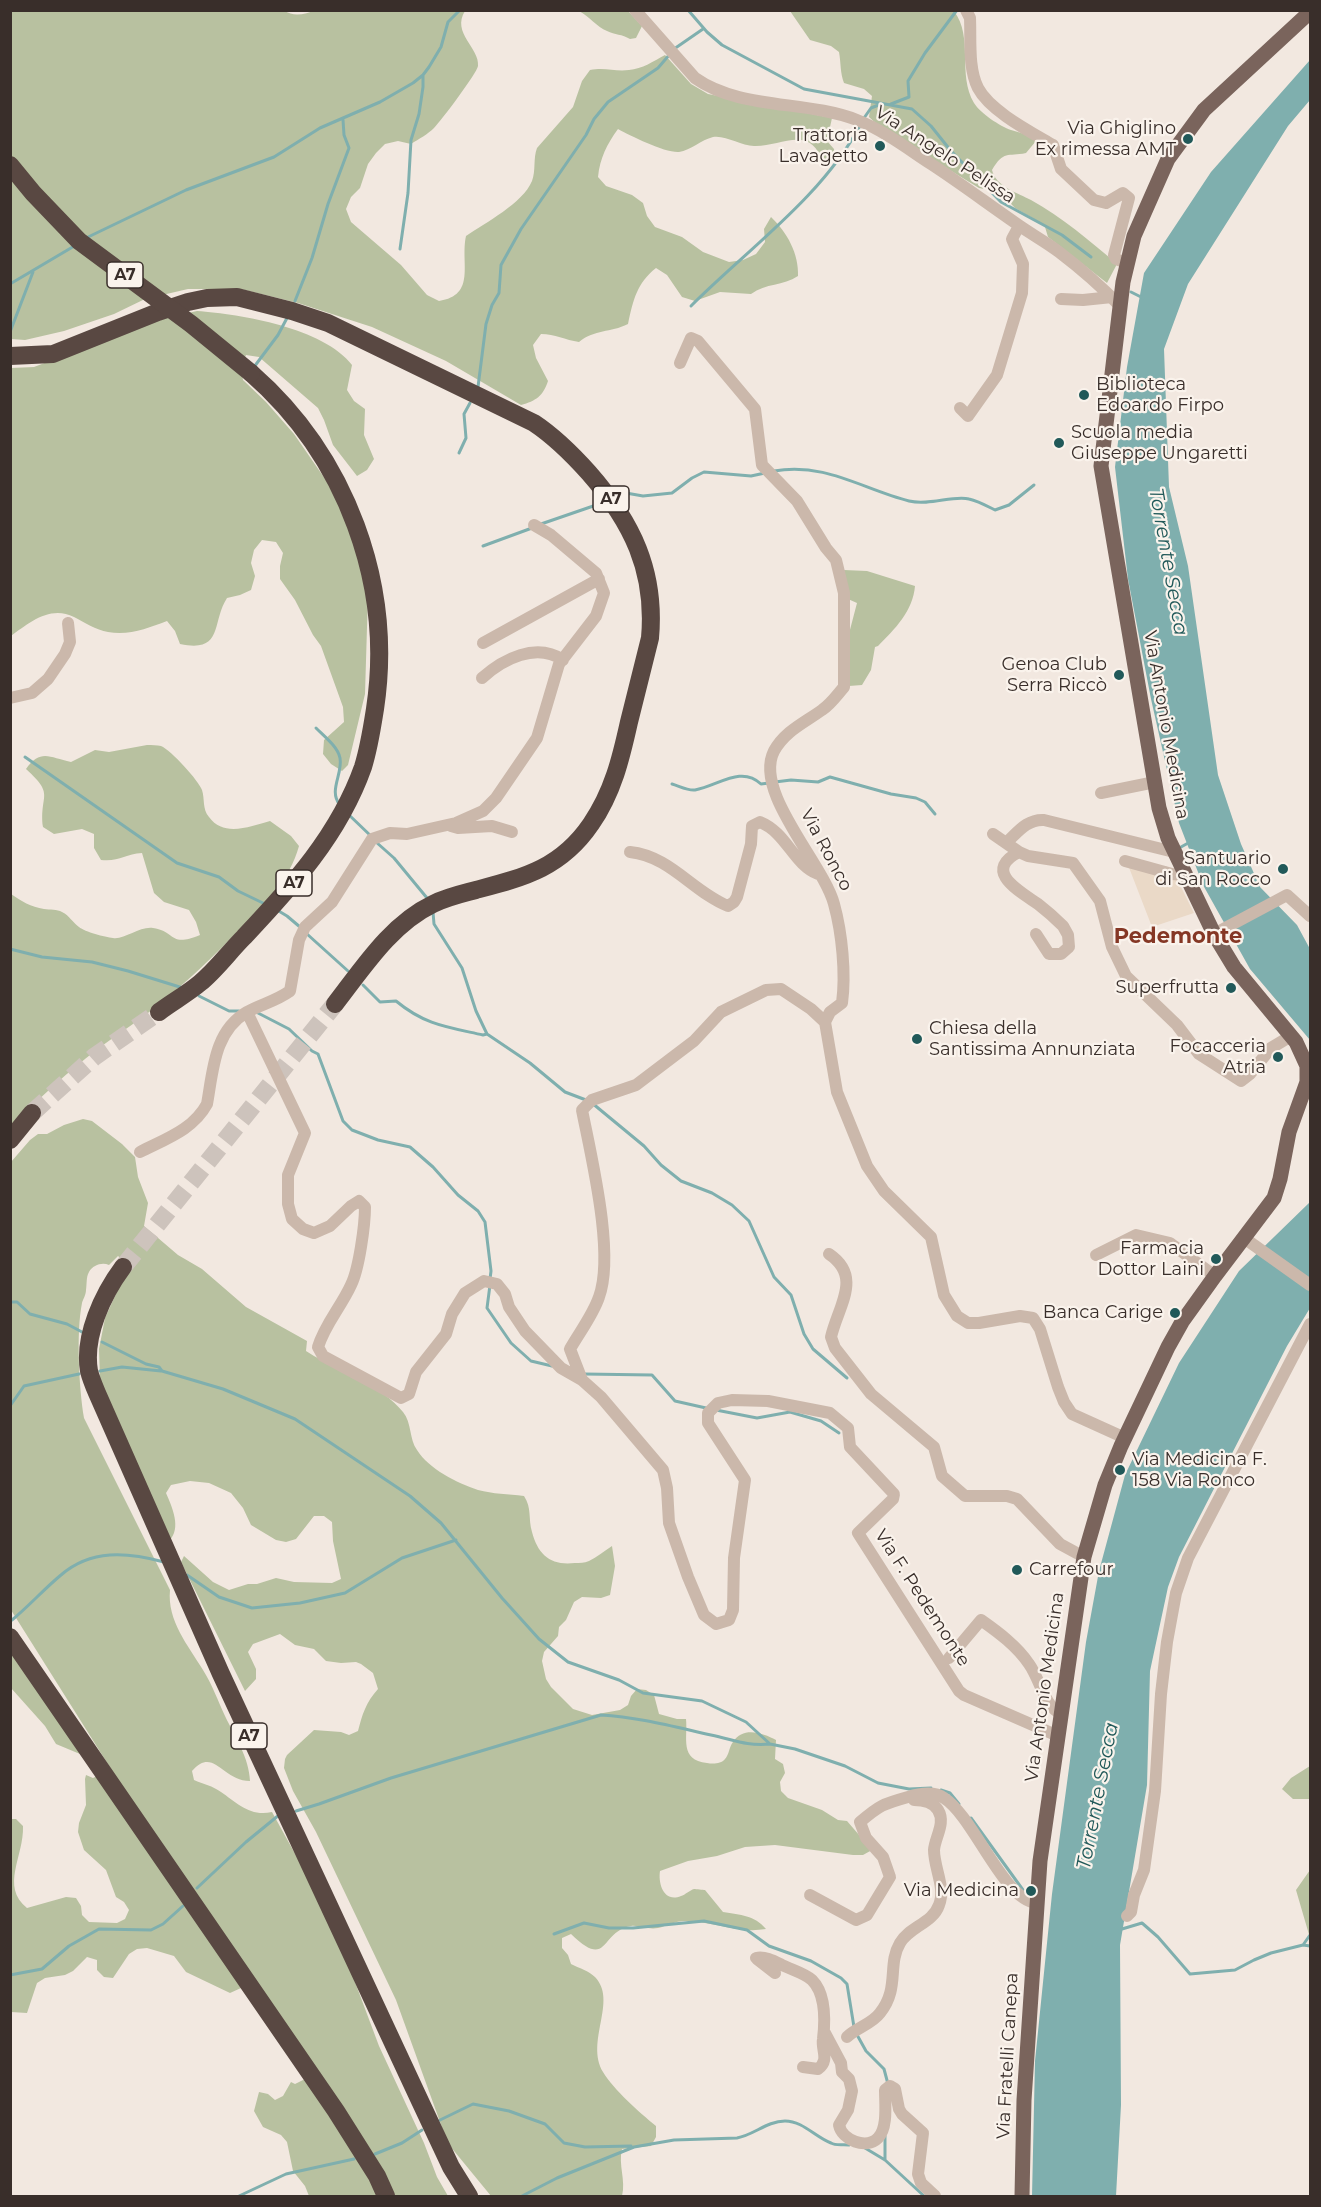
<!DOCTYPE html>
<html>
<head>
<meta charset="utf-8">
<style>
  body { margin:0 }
  #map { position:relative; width:1321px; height:2207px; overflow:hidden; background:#f2e8e0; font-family:Montserrat,sans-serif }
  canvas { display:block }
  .frame { position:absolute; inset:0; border:12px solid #392e2a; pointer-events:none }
</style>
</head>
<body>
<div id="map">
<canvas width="1321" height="2207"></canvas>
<div class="frame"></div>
</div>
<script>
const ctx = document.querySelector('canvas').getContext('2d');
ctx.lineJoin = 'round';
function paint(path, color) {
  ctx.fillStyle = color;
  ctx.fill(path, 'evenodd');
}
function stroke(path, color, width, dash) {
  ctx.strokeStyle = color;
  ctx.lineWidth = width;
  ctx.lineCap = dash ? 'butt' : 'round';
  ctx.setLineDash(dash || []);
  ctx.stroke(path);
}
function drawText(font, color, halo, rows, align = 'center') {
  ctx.font = font + ' Montserrat,sans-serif';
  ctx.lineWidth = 4.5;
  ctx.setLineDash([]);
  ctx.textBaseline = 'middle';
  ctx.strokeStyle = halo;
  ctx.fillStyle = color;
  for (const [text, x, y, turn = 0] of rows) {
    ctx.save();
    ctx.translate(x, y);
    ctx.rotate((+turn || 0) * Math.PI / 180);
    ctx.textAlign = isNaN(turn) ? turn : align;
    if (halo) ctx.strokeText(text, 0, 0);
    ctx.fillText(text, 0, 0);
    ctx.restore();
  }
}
const green = new Path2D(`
  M284,10c10,8 21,4 32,0l149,1c-14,22 15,37 13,55 -1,7 -37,55 -44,62 -6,6 -15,11 -23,16l-13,-3 -13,3 -9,9 -8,11 -8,24 -9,9 -5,12 5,13 50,43 26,30 12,6c38,-6 21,-38 27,-65 19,-13 57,-33 66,-55 4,-10 1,-23 5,-33l36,-41 9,-26 8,-11c16,-3 25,2 39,0 13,-1 25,-9 36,-15l26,29 17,10 124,24 -5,23 7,8 1,10 -13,1c-13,-36 -42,-13 -68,-14 -13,0 -28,-11 -41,-9 -12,3 -22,13 -34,15 -14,1 -48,-16 -61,-23 -11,15 -18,29 -20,48l8,9 26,9 11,8 4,13 8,11 27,10 21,15 26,10 14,-2 13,-6 9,-12 -1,-13 7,-12c16,15 28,37 27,59 -15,10 -32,7 -47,18l-31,-2 -25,9 -13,-4 -15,-22 -11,-7c-19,15 -23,32 -28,56 -18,9 -33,5 -49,18 -14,-2 -24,-8 -38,-8l-8,11 3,13 12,23c-5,15 -12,20 -27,24l-75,-44 -74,-34 -74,-24 -57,-14h-53l-43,10 -31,15 -50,17 -39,9 -14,-1v-328z
  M579,11h49l14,15 -6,12 -6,1c-8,-5 -15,-4 -23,-8 -10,-4 -18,-15 -28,-20z
  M790,11h164c20,27 3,63 20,92 7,11 26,23 37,27 9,3 19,4 25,11l-10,12c-19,4 -22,-3 -34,17 4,17 26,23 39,30 31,17 59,41 86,64l-10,19 -59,-46 -3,-10 -9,-7 -21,-12 -15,-16 -21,-4 -98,-60 -12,-11 3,-21 -8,-7 -20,-6c-4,-10 -3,-20 -5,-31l-8,-6 -21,-6z
  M197,311c44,3 127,17 155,54l-5,25 7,11 11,8 -1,26 10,24 -7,11 -10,6 -24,-31 -9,-25 -6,-12 -59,-51 -13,-2 -5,12 2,13 23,22 28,32 38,55 23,50 13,55 -3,100 -17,71 -6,6 -11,-7 -8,-10 1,-14 20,-18 -1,-15 -22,-61 -8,-11 -18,-35 -15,-21v-13l3,-13 -7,-11 -14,-2 -8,10 -3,13 4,13 -4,14 -11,5 -13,3c-16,25 -3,55 -47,46l-5,-13 -8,-10c-19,7 -38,15 -59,11 -12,-2 -24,-10 -34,-15 -24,-12 -45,6 -63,19v-268l23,-1 127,-48z
  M844,570l23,1 48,15c-2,25 -20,43 -37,60l-3,1 -4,23 -9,15 -13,1 -3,-41 11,-42 -9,-4z
  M147,745c5,0 10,0 14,1 10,4 38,35 41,44 3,9 0,19 7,27 15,21 42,9 61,4l21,15 8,10c-9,33 -33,57 -57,81 -26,27 -54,54 -84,78 -23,19 -50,35 -73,54 -26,21 -51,44 -74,68v-233c10,7 20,13 33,15 6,1 13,0 18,3 8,4 10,10 17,15 6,5 26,10 34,11 11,2 27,-12 40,-10 23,3 16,20 47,7l-4,-13 -7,-12 -25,-8 -10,-9 -12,-40c-17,1 -23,9 -41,7l-7,-12v-14l-12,-5 -28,5 -11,-7c-4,-33 13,-31 -17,-58 15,-21 24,-11 45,-7l24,-12 14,2z
  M83,1119l9,2 30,23 13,13 3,20 10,26 -4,23 34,29 24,14 44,38 61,34 -1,10 8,5c29,16 68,30 89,56 9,11 6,27 14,38 12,19 40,33 61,40 15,4 30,4 46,6 8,12 4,22 8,36 6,23 19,34 43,31 5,0 9,0 14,-2 8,-4 15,-10 23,-15l3,20 -5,29 -9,3 -19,-1 -8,5 -8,18 -7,7 -1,9 -14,16 -2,9 4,18 5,8 22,22 19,6 28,-5 8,-5 3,-9 6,-7 9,1 8,5 5,19 18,5h9c2,19 -7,41 21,44 6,1 14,1 18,-4 4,-4 4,-12 8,-17 10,-16 30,-9 43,-2l-1,19 8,5 2,9 -5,9 1,9 7,7 34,12 16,10 9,1 25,29 -9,5h-10l-78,-10 -30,2 -28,9 -29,5 -28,10c-2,13 4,32 21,25 4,-1 9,-6 13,-7 2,0 9,1 11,1l18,22c18,3 31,3 43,17 -29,5 -53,-8 -81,-8 -10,0 -18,5 -27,7 -10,2 -18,-3 -27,-2 -31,5 -22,45 -60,8l-9,4v10l6,7 3,9c8,4 18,7 24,13 23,24 -10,64 8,95 11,18 36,40 53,54v11l-5,9 -29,3c-4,16 4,31 0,47h-131l-41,-50 -6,-13 -48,-133 -80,-168 -23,-41 -9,-23 1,-9 2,-4 27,-25 27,2 8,3 9,-4c4,-16 8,-29 20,-42l-5,-16 -12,-9 -5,-2 -15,1 -15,-2 -12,-12 -19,-4 -15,-11 -27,10 -5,8 8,17v10l-11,12 -64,-129 3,-6 29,26 16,8 19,-6h9l19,-6 18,4 38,1 9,-4 -8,-38 -1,-19 -8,-6h-10l-18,23 -10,3 -10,-2 -25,-15 -8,-17 -12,-15 -22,-10 -19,-2 -19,4 -5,8c6,14 16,35 3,48l-69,-161 -1,-31 6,-31 15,-33 12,-16 -14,-13 -9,9c-7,-3 -16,0 -20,7 -3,5 -2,12 -3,18 0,5 -3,9 -4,13 -6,30 -3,85 2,115l86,172c-3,31 18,55 33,80 9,14 15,31 22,46 10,21 24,41 25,65 -28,0 -36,-35 -58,-10l2,9c9,4 19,6 27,12 16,11 29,25 51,20l38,69 42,93 27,72 45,97 13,34 11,19h-139l-4,-10 -12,-15 -6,-29 -6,-7 -18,-8 -9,-16 5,-19 9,2 7,6 8,-4 8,-14 4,2 14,-7 -57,-94 -22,10 -44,-21 -12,-16 -27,-8 -10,1 -8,5 -16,24 -9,-1 -7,-7v-10l-10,-3 -14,14 -8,4 -20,3 -8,5 -10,30 -16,-1v-193h5l7,7c1,31 -23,60 4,82l39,-11 10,1 5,8 1,9 7,7 28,1 8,-4 4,-9 -5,-8 -8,-5 -10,-27 -22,-20 -6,-18 1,-9 7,-18 -1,-26 1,-4 7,3 18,-9 -100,-159v-448l19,-22 8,-6h9l17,-9z
  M10,1645l70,109 -24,-10 -11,-18 -34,-38z
  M1310,1766v33h-17l-11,-10 9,-11z
  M1310,1870v68l-14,-48z`);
const plaza = new Path2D(`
  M1128,865l35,3 3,-2 12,15 16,32 -42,14z`);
const water = new Path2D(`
  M1310,60v40l-22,26 -100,158 -24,65 5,138 19,79 30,209 23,69 19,43 37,38 13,24v91l-60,-71 -47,-84 -24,-62 -28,-124 -23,-120 -13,-112 12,-100 17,-94 67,-101z
  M1310,1202v106l-23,38 -108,211 -11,30 -18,84 -3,114 -27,160 1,160 -5,91h-84l3,-135 17,-167 34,-252 13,-71 26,-96 54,-112 60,-92z`);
const stream = new Path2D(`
  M688,10l19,22 15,13 82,44 108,20 19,17 20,25 50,51 61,33 29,22
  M674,49l29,-20
  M891,104l18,-7 -1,-16 17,-28 32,-43
  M864,118l7,-10 10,-4
  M86,238l100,-48 88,-33 46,-29 60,-26 33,-19 10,-8 6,-8 12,-20 7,-25 12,-12
  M400,249l8,-56 3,-53 8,-26 4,-27v-11
  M10,284l66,-39
  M1131,292l12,6
  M295,301l17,-43 16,-54 21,-56 -5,-13 -1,-15
  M691,306c58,-58 131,-109 170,-182
  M10,332l23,-60
  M254,367l24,-32 9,-17
  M10,368v70
  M478,387l8,-63 6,-19 7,-12 2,-28 20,-36 65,-94 8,-16 14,-17 50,-34 12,-14
  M459,453l7,-15 -2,-24 6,-11
  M774,471c51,-9 88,18 135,30 21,5 44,-6 60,-2 9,2 18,7 26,11l14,-5 25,-20
  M621,495l5,-2 17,3 29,-3 20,-15 12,-6 47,4 14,-3
  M541,524l61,-21
  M483,546l49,-18
  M316,728c8,8 22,19 24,30 3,16 -12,33 0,47
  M25,757l152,106 42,14 19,14 27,13
  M775,782l16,-2 27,2 12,-5 61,17 25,4 9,4 10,12
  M672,784c7,2 16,7 23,6 23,-4 46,-25 66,-6l8,-1
  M348,814l24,23
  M376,842l18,16 33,40
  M1181,847l9,-5
  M277,910l10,6 13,11
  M433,912l1,12 28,44 14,43 11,23 43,29 35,29 21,8
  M307,934l41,37
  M10,949l32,8 50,5 36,9 55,17
  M363,985l17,17 16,-1c29,24 51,26 87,34l4,-1
  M199,996l30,15h10
  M258,1013l31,16 23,22 6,3 25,67 9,9 26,10 32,7 23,20 25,28 20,16 7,11 6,49 -1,8
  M592,1103l52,43 17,19 20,16 31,12 20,12 17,16 25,56 17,18 13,39 9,15 34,29
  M490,1285l-3,23 24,35 20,18 21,5
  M10,1302h7l13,12 37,10 15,8
  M102,1342l44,22 13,3 3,4 61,18 72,30 115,77 31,27 61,75 37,41 29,23 51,18 24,13 59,8 44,21 24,22 25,5 50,17 33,17 31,6 22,-1
  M100,1371l22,-4 39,4
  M584,1374l68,1 23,26 31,7
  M10,1406l14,-20 55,-12
  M716,1410l41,8 33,-6 31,9 18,12
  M187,1575l32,22 33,11 48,-5 45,-10 57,-35 54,-18
  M12,1620c17,-14 32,-31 49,-45 30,-26 66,-23 103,-13
  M941,1790l9,3 9,11
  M296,1811l23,-7 72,-26 210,-63c37,2 74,12 110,20 24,5 34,11 59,9
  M971,1818l52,72
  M197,1888l49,-46 33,-27
  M1122,1929l20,-6 16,14 32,37 45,-4 19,-10 17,-7 32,-8 7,1
  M554,1934l30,-11 25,5h24l71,-7 43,9 22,16 42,15 30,17 6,6 7,43
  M1303,1945l7,-10
  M10,1975l32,-6 27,-23 30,-17 52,1 12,-6 20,-18
  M856,2033l10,18 18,18 4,15
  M440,2120l33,-16 36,7 36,13 19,19 21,4 46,-1
  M865,2148l20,12 39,36
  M375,2154l27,-11 20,-13
  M885,2160v-24
  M239,2196l47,-22 68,-15
  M522,2196l35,-18 77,-31 40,-7 63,-2c17,-3 30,-17 48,-17 18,0 30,16 46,22 5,3 12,1 18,2`);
const highwayTunnel = new Path2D(`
  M32,1113l62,-56 65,-45
  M123,1267l212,-263`);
const minor = new Path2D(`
  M635,10l60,68c45,32 111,22 162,42 26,10 51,29 74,44 29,19 57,40 86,60 14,10 29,18 42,28 21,16 42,34 61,54
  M966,10l4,8c1,22 -2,50 8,70 12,23 53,44 75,57l8,24 33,31 12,3 17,-10 6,5 -15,57 2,4 10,4
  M1061,299l22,1 29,-3
  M680,363l11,-25 7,3 57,68 7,56 35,36 29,47 10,12 8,33v94c-7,8 -13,17 -22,23 -18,13 -37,21 -48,41 -21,41 49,112 60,153 8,29 12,70 8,99l-12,9 -5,10 12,70 30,74 17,25 47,46 13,58 13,21 11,7h11l41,-7 13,2 7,11 18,58 6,15 8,12 53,24
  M960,408l8,8 29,-41 25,-82 1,-29 -11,-25 7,-13
  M483,643l116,-64
  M482,678c21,-19 54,-36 81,-18
  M10,698l22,-5 16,-14 17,-25 5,-12 -2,-19
  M1101,793l54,-11
  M451,826l7,2 34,-2 20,6
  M993,834l26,18 9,4 45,7 27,38 12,46 14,29 51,49 22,29 42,27 9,-7 21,-26 20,-12
  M1006,843c12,-11 21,-24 38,-23l130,32
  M630,852c40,4 63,40 98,54l6,-4 3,-5 14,-53 1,-18 8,-4c27,11 33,42 58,52
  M1019,852c-37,19 0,39 19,52 9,7 17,14 25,22l5,9 1,12 -8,7h-12l-13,-20
  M1125,861l47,13 14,1
  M1214,934l73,-39 23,21
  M247,1012l58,121 -17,42v29l4,15 11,10 11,4 16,-7 21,-20 8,-5 6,6c0,18 -6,62 -14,78 -10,22 -26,39 -33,62l5,9 78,42 8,-4 7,-22 30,-38 6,-20 13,-21 19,-12 13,3 8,10 4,13 16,24 36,37 21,12 19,17 62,73 4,18 2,35 19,54 16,38 12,9 13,-4 4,-10 1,-52 11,-78 -37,-57v-10l10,-10 14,-3 36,1 62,12 18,15 2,19 44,47 -1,5 -35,34 101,158 5,4 94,41
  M140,1152c25,-13 53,-22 67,-48 6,-33 7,-73 40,-92 15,-8 29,-11 43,-21l9,-51 6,-13 27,-25 40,-63 18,-6 17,1 49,-11 27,-12 13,-13 41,-60 22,-74 37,-48 8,-23 -8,-20 -45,-38 -17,-10
  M1244,1238l66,47
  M829,1254c34,23 9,52 2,83l4,11 36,46 63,53 8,29 23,20h42l10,3 43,45 24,13
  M1096,1255l40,-20 34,8 45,33
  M582,1380l-12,-31c9,-16 23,-34 29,-52 16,-43 -8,-141 -17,-187l10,-10 44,-15 58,-44 27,-29 45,-22 15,-1 30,20 14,13
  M949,1658l32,-38c17,12 36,26 48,44 11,15 15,42 32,50
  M810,1895l46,25 11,-5 23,-38 -7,-20 -17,-19 -6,-16c20,-17 23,-18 48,-25 10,-3 26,-6 36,1 30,19 58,100 92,105
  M1127,1916l4,-4 3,-17 10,-25 11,-79 6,-97 6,-52 9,-49 12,-35 122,-234
  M756,1958c9,-2 18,3 26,7 10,5 22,8 30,15 14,14 13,42 11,59 -2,11 7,21 -5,30l-15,-2
  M757,1959l18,14
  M825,2033l16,30 1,9 7,7 3,12 -4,19 -9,15c3,15 27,25 39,13 10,-10 7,-34 7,-48l5,-4 5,3 4,20 3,5 21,19 -5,41 3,9 14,13
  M847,2037c9,-9 25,-13 33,-24 20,-25 7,-48 20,-70 9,-16 33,-20 39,-38 7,-17 -5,-37 -5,-55 1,-13 12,-27 4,-40 -5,-8 -15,-10 -24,-10`);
const major = new Path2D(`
  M1022,2196l2,-96 16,-239 44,-304 21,-72 16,-39 47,-99 14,-25 33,-46 59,-78 6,-19 9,-47 18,-50v-16l-11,-24 -62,-75 -20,-33 -46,-96 -9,-30 -58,-342 22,-184 11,-46 34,-77 36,-49 106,-98`);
const highway = new Path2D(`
  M10,356l43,-2 105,-42 30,-10 19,-4 30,-1 55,14 36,12 206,100c21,14 38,31 55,50 43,49 67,98 61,165 -7,28 -14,56 -21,84 -8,36 -16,70 -38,102 -30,44 -66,53 -115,66 -15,4 -29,7 -43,14 -42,20 -70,64 -98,100
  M159,1012c13,-10 28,-18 41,-29 16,-13 29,-31 44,-46 48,-51 95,-102 119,-170 6,-19 9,-39 12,-58 19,-125 -29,-253 -124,-336
  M10,1140l22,-27
  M123,1267c-20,27 -40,69 -34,104 2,8 5,15 8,22l124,281 199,427 31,66 18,29
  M10,1637l326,474 41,65 9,20`);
const highwayBridge = new Path2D(`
  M10,165l23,28 46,48 112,83 60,49`);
const markers = [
  [1188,139,6,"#215959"],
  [880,146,6,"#215959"],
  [1084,395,6,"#215959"],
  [1059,443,6,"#215959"],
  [1119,675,6,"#215959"],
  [1283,869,6,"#215959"],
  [1231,988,6,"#215959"],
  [917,1039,6,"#215959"],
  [1278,1057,6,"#215959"],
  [1216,1259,6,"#215959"],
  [1175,1313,6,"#215959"],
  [1120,1470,6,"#215959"],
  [1017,1570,6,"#215959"],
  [1031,1891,6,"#215959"]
];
const shields = [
  [125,275,36],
  [611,499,36],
  [294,883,36],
  [249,1736,36]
];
const shieldNames = [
  ["A7",125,275],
  ["A7",611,499],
  ["A7",294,883],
  ["A7",249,1736]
];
const poiNames = [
  ["Via Ghiglino",1176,129],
  ["Ex rimessa AMT",1176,150],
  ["Trattoria",868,136],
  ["Lavagetto",868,157],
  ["Biblioteca",1096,385,"left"],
  ["Edoardo Firpo",1096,406,"left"],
  ["Scuola media",1071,433,"left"],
  ["Giuseppe Ungaretti",1071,454,"left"],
  ["Genoa Club",1107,665],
  ["Serra Riccò",1107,686],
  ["Santuario",1271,859],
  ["di San Rocco",1271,880],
  ["Superfrutta",1219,988],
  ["Chiesa della",929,1029,"left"],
  ["Santissima Annunziata",929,1050,"left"],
  ["Focacceria",1266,1047],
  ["Atria",1266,1068],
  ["Farmacia",1204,1249],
  ["Dottor Laini",1204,1270],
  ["Banca Carige",1163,1313],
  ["Via Medicina F.",1132,1460,"left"],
  ["158 Via Ronco",1132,1481,"left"],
  ["Carrefour",1029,1570,"left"],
  ["Via Medicina",1019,1891]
];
const streetNames = [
  ["Via Angelo Pelissa",945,155,33],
  ["Via Antonio Medicina",1166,725,80],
  ["Via Ronco",826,850,62],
  ["Via F. Pedemonte",922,1598,57],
  ["Via Antonio Medicina",1045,1687,-82],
  ["Via Fratelli Canepa",1008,2056,-87]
];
const waterNames = [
  ["Torrente Secca",1168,562,80],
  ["Torrente Secca",1098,1796,-79]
];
const quarterNames = [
  ["Pedemonte",1178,937]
];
paint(green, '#b8c1a0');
paint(plaza, '#ead9c7');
paint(water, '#7fafae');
stroke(stream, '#7fafae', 3);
stroke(highwayTunnel, '#cdc3bc', 18, [18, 9]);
stroke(minor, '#cbb8ab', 12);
stroke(major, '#7a645c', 15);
stroke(highway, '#594842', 18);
stroke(highwayBridge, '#594842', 18);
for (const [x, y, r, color] of markers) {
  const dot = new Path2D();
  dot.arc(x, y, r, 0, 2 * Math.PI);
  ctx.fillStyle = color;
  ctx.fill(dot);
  stroke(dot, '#faf3ec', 2);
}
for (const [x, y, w] of shields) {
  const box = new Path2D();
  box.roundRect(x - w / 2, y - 13, w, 26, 4.5);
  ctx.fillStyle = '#faf3ec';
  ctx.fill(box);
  stroke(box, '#392e2a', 1.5);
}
drawText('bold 16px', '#392e2a', null, shieldNames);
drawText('18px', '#392e2a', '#faf3ec', poiNames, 'right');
drawText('18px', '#392e2a', '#faf3ec', streetNames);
drawText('italic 20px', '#215959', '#faf3ec', waterNames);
drawText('bold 21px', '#853725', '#faf3ec', quarterNames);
</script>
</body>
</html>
